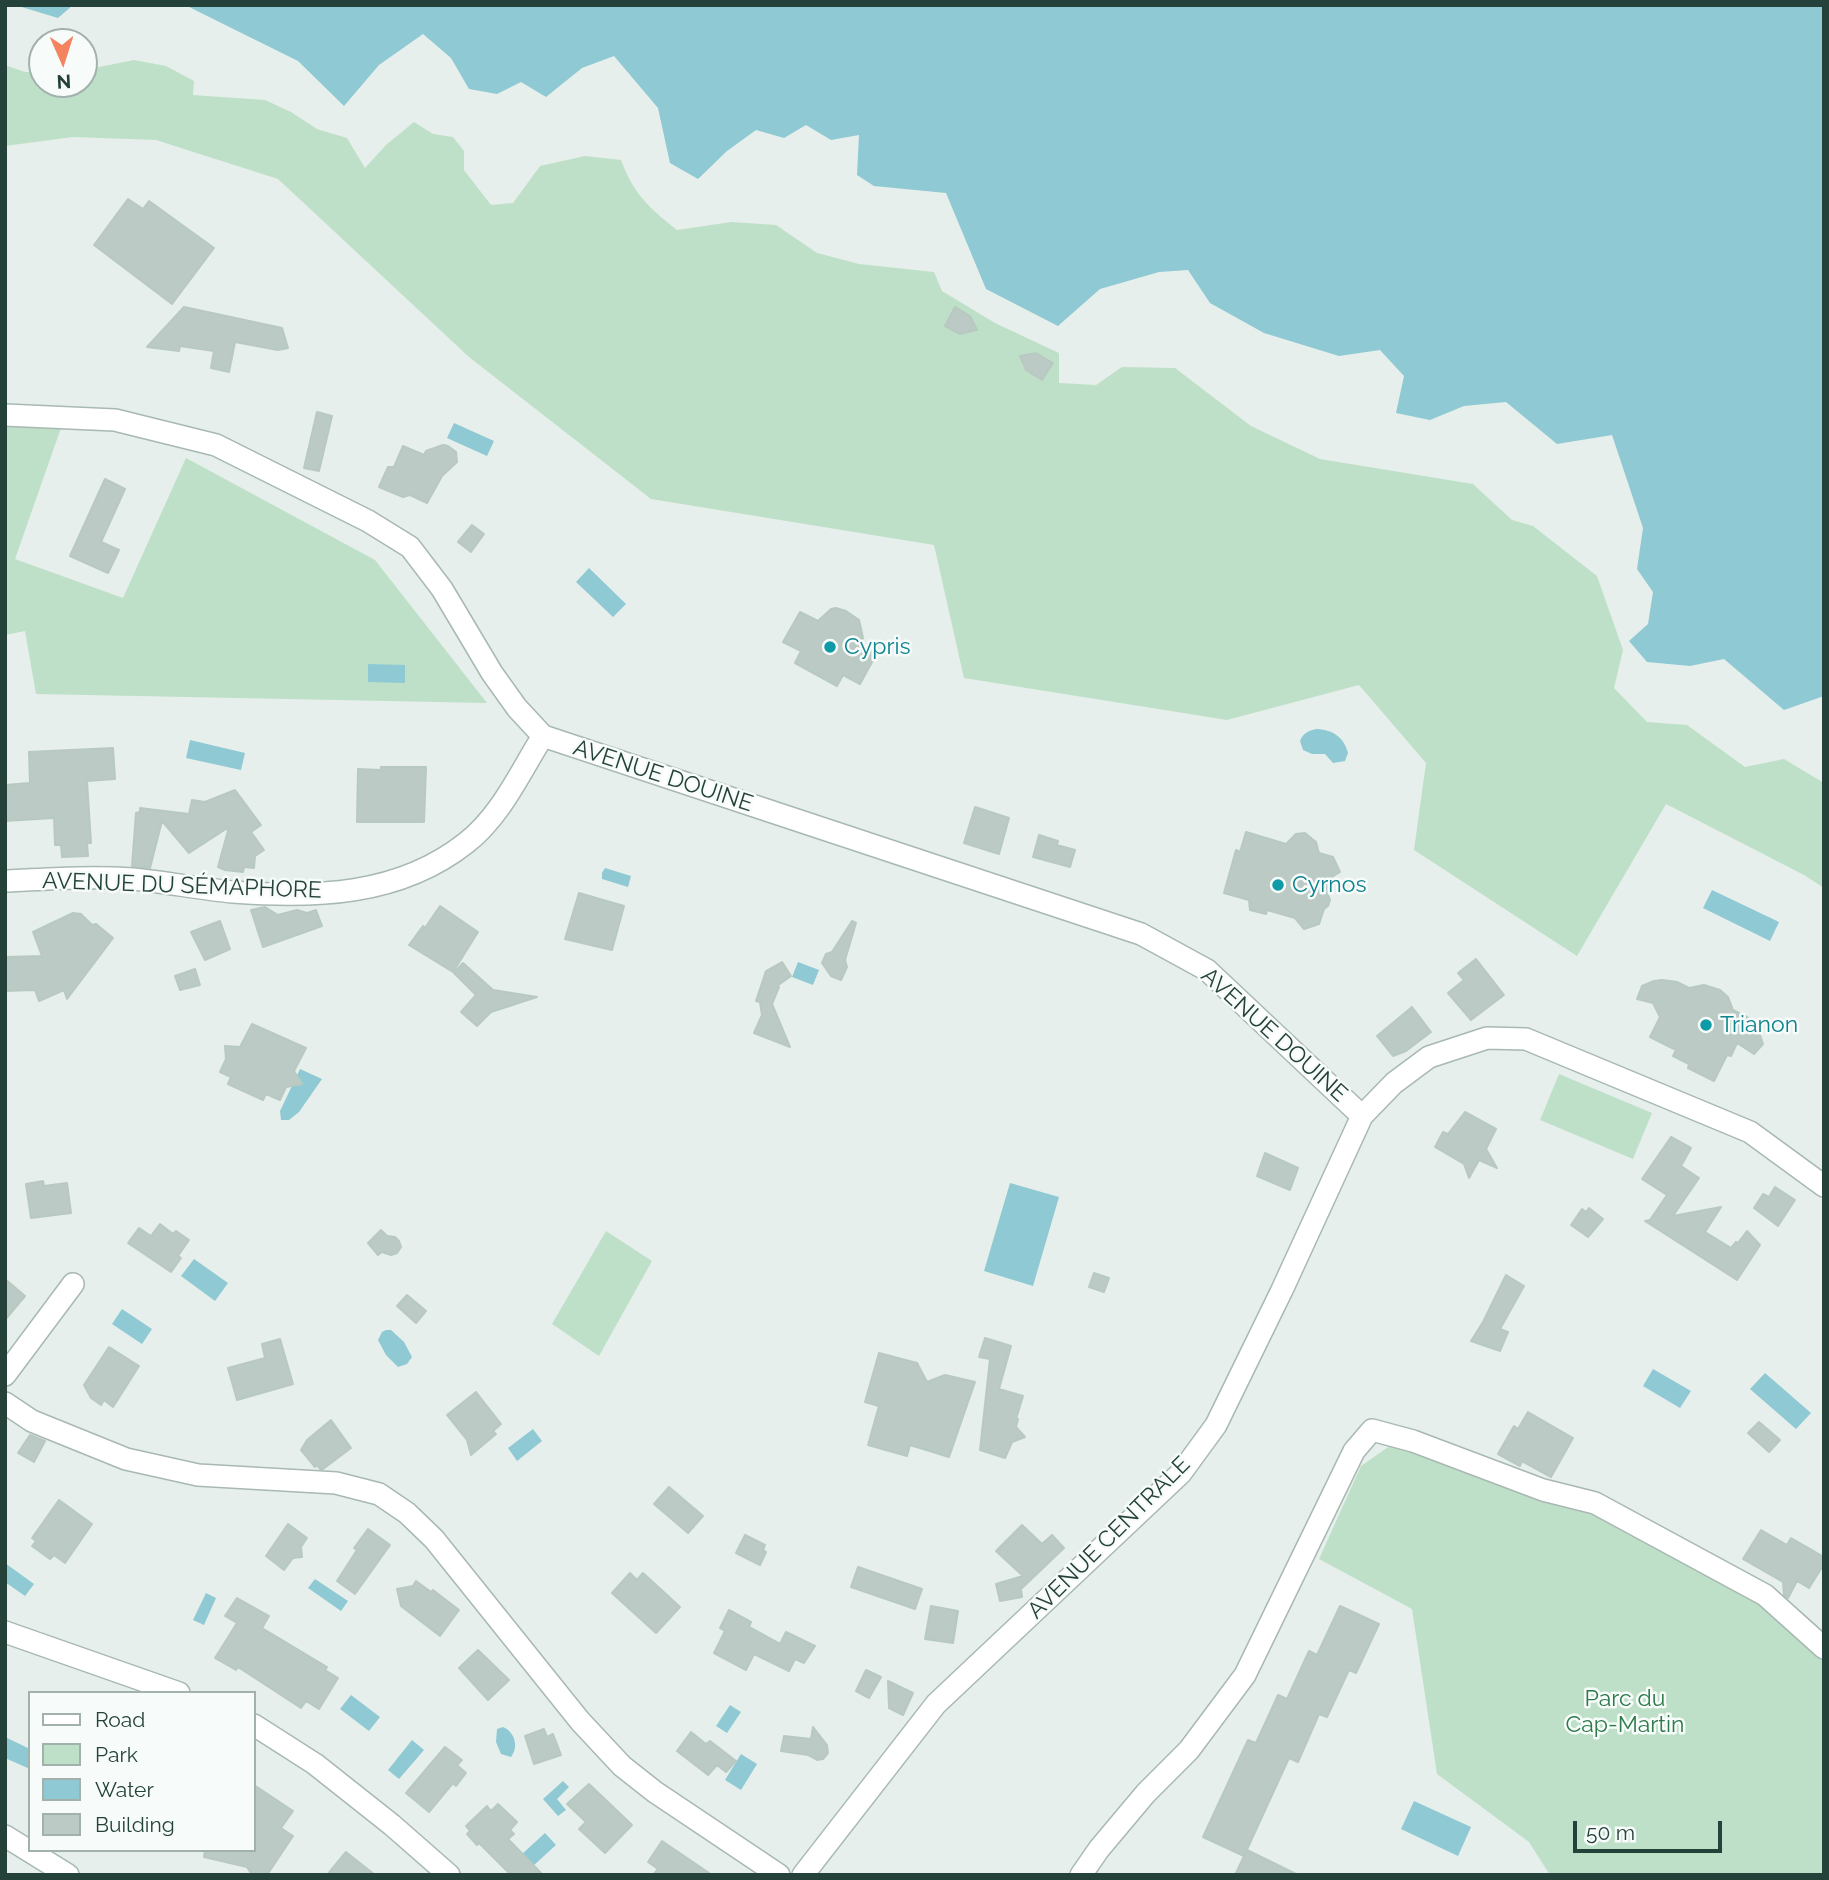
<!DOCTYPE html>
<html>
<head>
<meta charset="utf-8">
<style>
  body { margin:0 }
  #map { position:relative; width:1829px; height:1880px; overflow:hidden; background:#e6efeb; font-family:Raleway,sans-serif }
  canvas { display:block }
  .frame { position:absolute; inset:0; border:7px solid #24423a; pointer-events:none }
  .legend { position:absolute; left:28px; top:1691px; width:228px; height:161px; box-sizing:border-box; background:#f7fbf9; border:2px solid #a3b1ad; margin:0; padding:9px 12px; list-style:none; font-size:21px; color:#24423a }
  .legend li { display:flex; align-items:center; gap:14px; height:35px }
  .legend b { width:35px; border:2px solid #a3b1ad }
  .north { position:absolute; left:28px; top:28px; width:70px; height:70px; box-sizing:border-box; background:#f7fbf9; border:2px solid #a3b1ad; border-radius:50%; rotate:177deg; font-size:19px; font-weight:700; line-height:28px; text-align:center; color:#24423a }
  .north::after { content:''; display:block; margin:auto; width:24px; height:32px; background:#f4845f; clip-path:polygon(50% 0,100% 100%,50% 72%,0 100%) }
  .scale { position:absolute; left:1573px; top:1821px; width:149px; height:32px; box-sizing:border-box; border:4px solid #24423a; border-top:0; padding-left:9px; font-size:21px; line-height:24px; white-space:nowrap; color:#24423a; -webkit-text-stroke:5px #f7fbf9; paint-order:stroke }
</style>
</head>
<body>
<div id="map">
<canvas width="1829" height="1880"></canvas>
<div class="frame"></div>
<ul class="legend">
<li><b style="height:9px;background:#fff"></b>Road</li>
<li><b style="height:19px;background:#bfe0c8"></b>Park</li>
<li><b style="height:19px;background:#8ec9d4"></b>Water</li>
<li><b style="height:19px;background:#bbcac4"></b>Building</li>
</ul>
<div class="north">N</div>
<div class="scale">50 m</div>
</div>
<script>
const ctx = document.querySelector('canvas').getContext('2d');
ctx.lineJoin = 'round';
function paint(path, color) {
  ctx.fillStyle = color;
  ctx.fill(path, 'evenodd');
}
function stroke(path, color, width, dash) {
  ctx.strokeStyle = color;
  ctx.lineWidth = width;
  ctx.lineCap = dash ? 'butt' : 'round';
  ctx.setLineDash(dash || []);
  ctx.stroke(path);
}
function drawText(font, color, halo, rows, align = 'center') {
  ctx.font = font + ' Raleway,sans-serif';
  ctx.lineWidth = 5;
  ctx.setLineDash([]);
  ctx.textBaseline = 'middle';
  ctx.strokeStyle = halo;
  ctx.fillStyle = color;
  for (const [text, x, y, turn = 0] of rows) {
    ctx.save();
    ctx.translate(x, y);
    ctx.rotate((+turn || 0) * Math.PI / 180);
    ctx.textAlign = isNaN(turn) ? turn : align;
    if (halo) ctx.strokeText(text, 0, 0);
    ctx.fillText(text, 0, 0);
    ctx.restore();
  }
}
const green = new Path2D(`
  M134,60l32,6 28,15 -1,14 72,5 26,12 26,17 30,9 18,30 21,-23 28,-23 19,12 20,3 11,14v19l27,35 22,-2 27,-37 45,-10 36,4c12,33 29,49 56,70l54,-8 45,3 41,28 42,11 75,8 8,19 53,32 64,30v30l37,2 26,-18 53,1 76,58 69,33 153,25 39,36 21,6 64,50 26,74 -9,38 33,34 40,3 58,42 39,-8 40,24v105l-20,-13 -138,-71 -89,152 -163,-106 12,-87 -67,-78 -132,35 -263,-42 -30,-133 -283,-46 -182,-142 -191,-178 -122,-39 -83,-3 -68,9v-81l20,7h17v12h42v-14z
  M5,407l63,1 -53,151 108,39 63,-140 189,102 112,143 -451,-9 -11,-63 -20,4z
  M1559,1074l93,39 -19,46 -93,-39z
  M606,1231l46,30 -53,95 -47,-32z
  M1391,1445l159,58 50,11 166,92 58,53v216h-274l-21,-33 -92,-68 -25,-165 -93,-50 42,-93z`);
const water = new Path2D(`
  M15,5h58l-15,13z
  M185,5h1639v691l-40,14 -60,-51 -34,7 -43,-4 -18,-21 19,-17 5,-32 -16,-23 6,-41 -31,-93 -55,9 -51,-42 -42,4 -34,14 -34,-7 8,-37 -24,-26 -41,6 -75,-23 -54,-30 -22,-33 -29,2 -59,17 -42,37 -72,-37 -40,-96 -72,-7 -17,-11 2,-40 -28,5 -25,-15 -22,13 -28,-8 -29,21 -29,28 -28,-16 -12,-55 -44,-52 -32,12 -36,29 -25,-15 -24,12 -28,-5 -18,-31 -28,-24 -44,31 -35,41 -46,-45z
  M454,423l40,18 -7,15 -40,-18z
  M589,568l37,36 -13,13 -37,-35z
  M368,664l37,1v18l-37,-1z
  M1317,729c16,1 27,8 31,24l-3,8 -12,2 -8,-9h-13l-9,-4 -3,-9c3,-8 9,-11 17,-12z
  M190,740l55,13 -4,17 -55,-12z
  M605,868l26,8 -3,11 -26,-8v-6z
  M1712,890l67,32 -9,19 -67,-33z
  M798,962l21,8 -6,15 -21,-8z
  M300,1069l22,10 -23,33 -10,8h-8l-1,-9z
  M1010,1183l49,14 -26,89 -49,-15z
  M194,1259l34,24 -13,18 -34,-25z
  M122,1309l30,20 -10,15 -30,-20z
  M386,1330h5l13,12 8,15 -5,7 -9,3 -12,-12 -8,-15 4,-8z
  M1653,1369l38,22 -11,17 -37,-22z
  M1765,1373l46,40 -15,16 -46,-40z
  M533,1429l9,12 -25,20 -9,-13z
  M5,1563l29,21 -9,12 -20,-14z
  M315,1579l33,22 -7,10 -33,-23z
  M206,1593l10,5 -12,27 -11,-5z
  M351,1695l29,22 -11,14 -29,-22z
  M730,1705l11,7 -14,21 -11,-7z
  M503,1727c12,5 16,20 8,30l-10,-3 -5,-12 1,-13z
  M5,1737l25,12v20l-25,-11z
  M412,1740l12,10 -25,29 -11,-9z
  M741,1754l16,10 -16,26 -16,-10z
  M563,1781l6,6 -12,12 9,11 -8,6 -15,-17z
  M1414,1801l57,26 -13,29 -57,-27z
  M545,1833l11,12 -23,21 -11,-12z`);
const building = new Path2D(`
  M128,199l15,10 6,-8 65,47 -42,56 -78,-59z
  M184,307l98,21 6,20 -10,2 -43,-8 -6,30 -18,-4 3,-17 -34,-5 -1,5 -32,-4z
  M955,307l15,9 7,14 -17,4 -15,-8z
  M1036,353l17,10 -11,17 -16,-10 -6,-14z
  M317,412l15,4 -13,55 -15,-3z
  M443,445l5,1 8,6 1,10 -15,14 -15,27 -17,-8 -7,2 -24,-10 9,-20h6l9,-21 21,9 2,-4z
  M105,479l20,10 -24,53 18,8 -11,23 -38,-17z
  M472,525l12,9 -13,18 -13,-10z
  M836,608l10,3 13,9 4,18 -4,6 18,9 -17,31 -17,-9 -6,11 -42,-23 6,-12 -18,-9 17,-30 18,9 13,-12z
  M113,748l2,31 -28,2 4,62h-4l1,13 -26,1 -1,-12h-6l-1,-27 -49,3v-36l25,-2 -1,-31z
  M381,767h45l-2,55h-67l1,-53 23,1z
  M235,790l26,35 -10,7 13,18 -9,6 -1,12 -10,-1 -1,5 -18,-2 -7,-3 11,-40 -40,26 -27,-32 -12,47 -18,-2 4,-53 4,-1v-4l49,6 3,-14 13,2z
  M975,807l34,11 -10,36 -35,-11z
  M1246,832l40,12 10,-10 9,-1 11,9 3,11 14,4 7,15 -8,5 -5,16 3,7 -2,6 -4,3 -5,15 -15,5 -9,-11 -28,-8 -1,4 -16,-4 -1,-10 -25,-7 12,-43 4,2z
  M1039,835l19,6 -1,4 18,5 -5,17 -37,-10z
  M579,893l45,13 -12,44 -47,-11z
  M440,906l38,26 -25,40 -44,-27 14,-19 2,2z
  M265,907l13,8 19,-5 10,3 9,-3 6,16 -59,21 -12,-37z
  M73,913l8,1 11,11 4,-1 17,14 -46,61 -3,-9 -25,11 -4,-11 -30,1v-34l37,-1 -9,-24z
  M220,921l10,28 -25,11 -14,-28z
  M852,921l4,2 -11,37 2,7 -6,13 -10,-4 -9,-13 4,-9 6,-2z
  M1476,959l28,36 -33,25 -23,-27 16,-13 -6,-7z
  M782,962l9,14 -14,10 2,1 -7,17 18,43 -36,-14 8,-18 -2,-13 -4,-1 10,-30z
  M463,963l30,27 44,7 -46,15 -14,14 -16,-14 15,-17 -22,-22z
  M195,969l5,16 -20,5 -5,-14z
  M1662,980l15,2 12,6 15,-3 16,5 8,7 5,13 14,7 10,9 6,18 -9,10 -17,-11 -6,13 -4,-1 -13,26 -26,-13 1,-4 -16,-8 3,-6 -26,-13 10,-20 -7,-14 -16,-4 5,-13 12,-5z
  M1412,1007l19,25 -25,19 -13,5 -16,-20z
  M252,1024l54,24 -12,23 8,13 -16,3 -6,13 -14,-6 -3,6 -35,-16 3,-7 -11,-5 6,-13 -1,-13 15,1z
  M1465,1112l31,17 -10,20 11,19 -18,-8 -10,18 -5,-14 -29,-17 8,-15 5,2z
  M1671,1137l20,11 -10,18 18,12 -26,38 48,-9 -16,25 26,16 5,-6 2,1 9,-12 13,14 -23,35 -92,-59 5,-1 17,-25 -25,-16z
  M1265,1153l33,15 -8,22 -33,-14z
  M43,1181l1,5 23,-3 4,30 -40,5 -5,-34z
  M1775,1187l20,13 -17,26 -24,-18 9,-14 6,3z
  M1589,1208l14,11 -15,18 -17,-12 11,-16 4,3z
  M160,1224l13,10 3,-3 13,9 -11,16 3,2 -10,14 -43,-29 11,-15 12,8z
  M381,1230l6,6 8,1 4,4 2,6 -4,6 -6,2 -9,-3 -4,3 -10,-12z
  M1094,1273l15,5 -5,14 -15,-5z
  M1506,1275l18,11 -24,43 8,3 -8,19 -29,-10 12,-19z
  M5,1279l20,17 -20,24z
  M407,1295l19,16 -10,12 -19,-17z
  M985,1338l26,8 -12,43 24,7 -7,23h2l-2,8 9,10 -13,5 -7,16 -25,-8 10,-91 -11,-2z
  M280,1339l13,45 -56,16 -9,-32 37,-10 -3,-14z
  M109,1347l30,19 -26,41 -9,-7 -3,5 -10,-7 -7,-13z
  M879,1353l38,10 10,19 18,-7 30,7 -26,75 -39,-12 -3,11 -39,-11 11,-39 -14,-4z
  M476,1392l25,32 -8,7 3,3 -25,21 -4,-15 -20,-25z
  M1528,1412l45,26 -22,39 -29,-16 -2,5 -22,-12 16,-28 4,3z
  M331,1420l20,28 -28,21h-3l-3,-4 -2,2 -14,-17 6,-10z
  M1759,1422l21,18 -11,12 -21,-19z
  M30,1435l15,6 -11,21 -16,-9z
  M669,1487l34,29 -15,17 -34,-29z
  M59,1500l33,24 -27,39 -11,-8 -4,4 -18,-13 4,-5 -4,-3z
  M288,1524l19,14 -6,9 1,10 -9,1 -9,12 -18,-14z
  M1022,1525l20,19 10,-9 12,13 -43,41 1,8 -22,4 -4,-17 27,-8 -27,-25z
  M368,1529l22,16 -35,49 -18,-13 20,-31 -3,-2z
  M1761,1530l26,15 4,-7 33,19v7l-15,24 -12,-7 -9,17 -4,-3 -1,-13 -40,-23z
  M745,1535l20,10 -2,5 3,2 -6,13 -24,-12z
  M858,1567l64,22 -7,20 -64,-22z
  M630,1573l7,7 6,-7 37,34 -24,26 -44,-40z
  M416,1581l15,11 2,-2 26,20 -19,26 -39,-30 -4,-17 16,-3z
  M237,1598l32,18 -7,12 65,39 -2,3 13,8 -19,31 -13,-8 -5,7 -63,-41 -2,3 -21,-12 22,-35 -12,-7z
  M931,1606l27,5 -5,32 -28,-4z
  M1340,1606l39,18 -23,49 -7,-3 -22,47 -8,-3 -21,48 -9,-4 -45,98 -41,-19 45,-97 8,3 22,-48 9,4 22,-48 8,4z
  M729,1610l22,12 -2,5 31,17 6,-12 29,14 -11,17 -9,-4 -6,12 -35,-17 -8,16 -32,-17 11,-22 -5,-3z
  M478,1650l31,30 -21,20 -29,-32z
  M866,1670l15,7 -12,21 -13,-7z
  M888,1681l25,12 -10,22 -14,-7z
  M813,1727l14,18 1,8 -5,6 -6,1 -9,-5 -27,-4 3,-15 27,3z
  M544,1729l3,8 6,-3 8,21 -27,9 -9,-28z
  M691,1732l15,12 4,-3 26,20 -10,11 -9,-7 -9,10 -31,-24z
  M445,1747l17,13 -5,5 9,8 -10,13 -3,-3 -24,29 -23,-19z
  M589,1784l43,41 -27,28 -26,-24 7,-7 -19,-18z
  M254,1785l39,26 -12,17 12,8 -26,39h-15l-5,-8 -43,-10 1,-7h49z
  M498,1804l19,18 -7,8 4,4 -6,5 35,36h-32l-32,-32 -2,2 -10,-11 3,-3 -4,-5 21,-20 4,5z
  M662,1841l50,34h-59l5,-6 -10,-7z
  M1247,1850l51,25h-63z
  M346,1852l29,23h-48z`);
const minor = new Path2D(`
  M5,415l110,5 101,25 152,76 42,26 32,42 50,84 25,35 26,28 598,198 66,36 155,146
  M5,881c42,-2 86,-5 128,-2 33,3 67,10 100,13 82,6 166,4 233,-49 35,-27 54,-71 77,-107
  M5,1375l68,-91
  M5,1403l27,18 94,38 72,16 138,8 43,11 28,19 27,26 146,182 42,45 33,26 124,83
  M5,1632l174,61
  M254,1725l61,39 77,61 57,50
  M5,1836l63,39
  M803,1875l133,-171 245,-231 35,-48 66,-135 80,-174 32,-33 35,-26 58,-19 39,1 224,93 74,54
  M1081,1875l18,-26 47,-56 43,-43 56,-75 109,-224 18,-21 41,11 130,49 52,13 170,92 59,53`);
const markers = [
  [830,647,7,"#0f9aa8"],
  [1278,885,7,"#0f9aa8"],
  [1706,1025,7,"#0f9aa8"]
];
const cultureNames = [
  ["Cypris",844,647],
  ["Cyrnos",1292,885],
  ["Trianon",1720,1025]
];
const streetNames = [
  ["AVENUE DOUINE",663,776,18],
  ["AVENUE DU SÉMAPHORE",182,886,2],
  ["AVENUE DOUINE",1274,1035,42],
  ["AVENUE CENTRALE",1109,1538,-45]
];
const parkNames = [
  ["Parc du",1625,1699],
  ["Cap-Martin",1625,1725]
];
paint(green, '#bfe0c8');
paint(water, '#8ec9d4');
paint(building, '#bbcac4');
stroke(building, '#b8c9c2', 2);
stroke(minor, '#a8b8b2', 24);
stroke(minor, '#fff', 21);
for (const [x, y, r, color] of markers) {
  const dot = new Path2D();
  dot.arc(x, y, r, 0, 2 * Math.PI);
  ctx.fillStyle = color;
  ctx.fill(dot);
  stroke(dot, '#f7fbf9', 2.5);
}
drawText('23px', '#0d838f', '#f7fbf9', cultureNames, 'left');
drawText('23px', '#24423a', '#f7fbf9', streetNames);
drawText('23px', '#2d7a4b', '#f7fbf9', parkNames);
</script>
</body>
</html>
